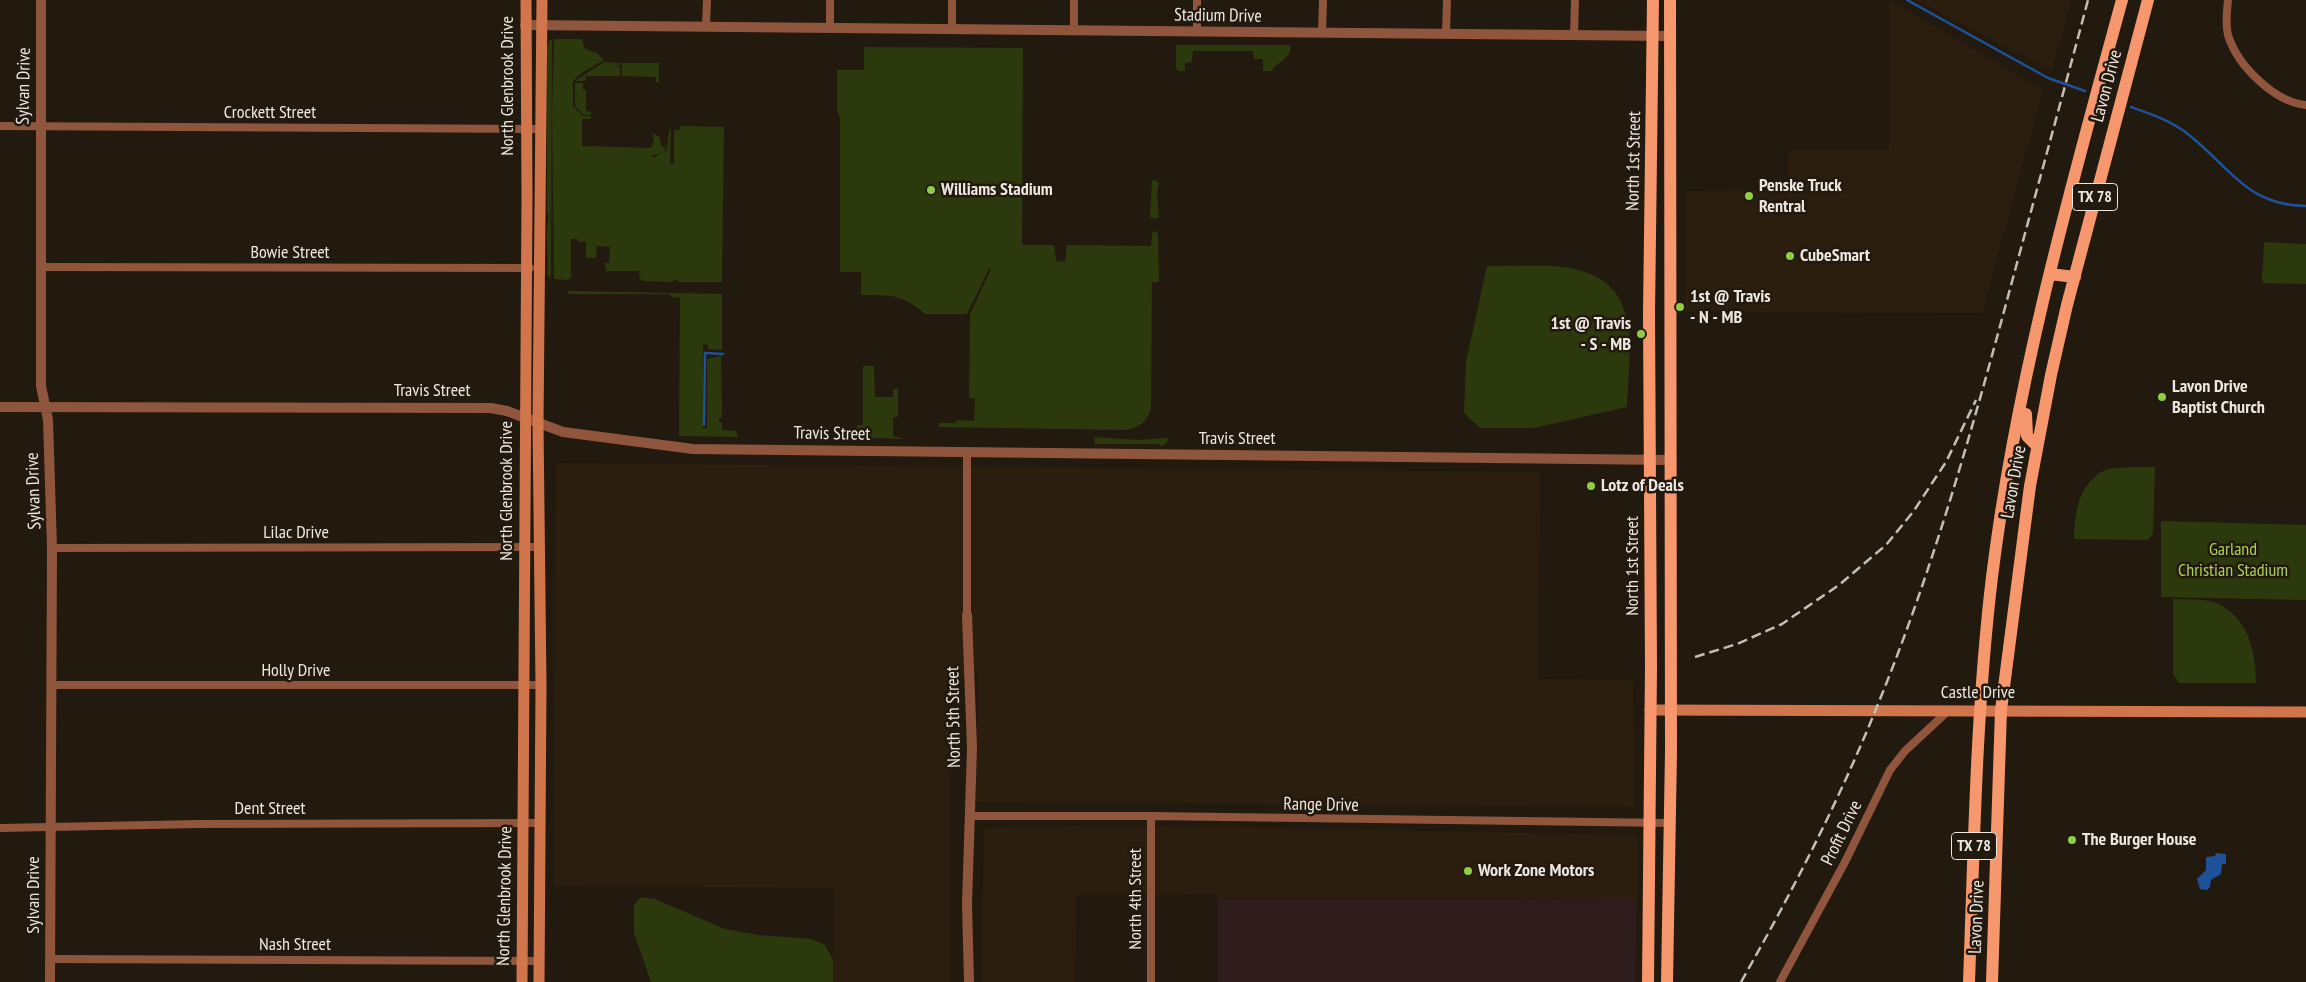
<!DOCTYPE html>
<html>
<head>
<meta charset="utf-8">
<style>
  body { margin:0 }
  canvas { display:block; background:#22190f }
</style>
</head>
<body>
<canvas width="2306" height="982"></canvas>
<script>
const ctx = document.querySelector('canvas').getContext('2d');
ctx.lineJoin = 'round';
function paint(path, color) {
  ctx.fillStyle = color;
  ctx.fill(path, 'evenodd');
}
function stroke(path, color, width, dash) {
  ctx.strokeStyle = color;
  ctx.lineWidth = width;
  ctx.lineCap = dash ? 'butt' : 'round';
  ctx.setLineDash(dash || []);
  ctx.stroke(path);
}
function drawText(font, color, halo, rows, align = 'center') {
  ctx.font = font + ' "PT Sans Narrow",sans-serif';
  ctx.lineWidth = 5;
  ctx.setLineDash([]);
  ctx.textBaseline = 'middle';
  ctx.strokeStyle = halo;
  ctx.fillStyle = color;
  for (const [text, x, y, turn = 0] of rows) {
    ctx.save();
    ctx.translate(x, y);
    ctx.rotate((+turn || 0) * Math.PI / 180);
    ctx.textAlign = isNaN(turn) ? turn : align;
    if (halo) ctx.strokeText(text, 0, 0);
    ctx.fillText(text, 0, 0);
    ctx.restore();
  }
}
const built = new Path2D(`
  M1890,0l153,90 -61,223 -297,-1 1,-121 102,-1v-40h101z
  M1916,0h155l-19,71z
  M556,463l984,9 -2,207 95,1 1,127 -658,-5 2,-128h-29l2,308h-118l2,-94 -281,-2z
  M1111,825l526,10v64l-419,1v-6l-142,1 -1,87h-94l3,-154z`);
const education = new Path2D(`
  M1637,899l-2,83h-417v-82z`);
const green = new Path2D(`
  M554,39h28l3,10 12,4 7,7 -24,14 -7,7v25l10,10h8v3h-9v27l69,2 3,-9 -2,-6 8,4 1,9 5,2v-5l1,2c-1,8 -9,10 -15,10l1,3 14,-8 2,-19 2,-3 -1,35h4v-33h6v-4l44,1 -2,155h-43l-5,-3 -1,3 -30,-1 -3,-2 -1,-8h-33l-1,-8h4l1,-16 -13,-1 -1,12h-10v-16h-8v-3h-7v39l-4,2 -13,-1 -2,-164z
  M550,40h2l-1,240 -4,-6c2,-13 -1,-31 0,-47 0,-7 3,-9 0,-15v-166z
  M1176,45h114c4,13 -16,18 -18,26h-9v-12h-9l-1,-8h-60l-1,11 -7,1v8h-7l-2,-3z
  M864,47l159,1 -1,197h32l2,16 9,1 2,-17 84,1 1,-13 4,-2 2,3 1,48h-7l-1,126c-3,13 -12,20 -25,22l-187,-3v-4h17l1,-3 17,1 1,-22 -6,-1 1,-84 21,-45h-2l-22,45h-42c-23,-20 -34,-19 -64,-19v-23h-21v-154l-3,-7v-41h27z
  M604,62l16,1v2l-4,1 4,1v9h-34v5h-11z
  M622,63h37v19h-3v-5l-34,-1z
  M575,83h8v7h3v21l5,1v3h-7l-9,-9z
  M1152,180l7,2 -2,11 2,24 -3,2 -6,-2z
  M2264,242l42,2v40l-42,-1 -2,-3z
  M1487,266c54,1 128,-13 141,57 4,21 0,61 -1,84l-93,21h-54l-16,-15 2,-51z
  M569,291l153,3v56l-14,-1 -1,-5 -4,1v83h4v-69l14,-3 1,62 -3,1v3l3,1v7l14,1 2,6 -59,-1 1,-138 -8,-1 -3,-3h-103z
  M863,366h11l1,31h18v-8h5v28h-5v19l12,3 -64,-2 3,-5 13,-1v-6h6z
  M1094,437l44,3 30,-2c0,5 -4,8 -8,8l-1,-2h-64z
  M2134,467h21l-2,67 -6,6 -73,-1c1,-26 3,-52 29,-68 7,-4 22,-3 31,-4z
  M2161,521l145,4v75l-145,-3z
  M2173,599c13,1 32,-1 43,4 32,14 40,48 40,80h-77l-6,-9z
  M641,897l14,2 70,30 34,6 53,4 13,6 8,15v22h-182l-17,-49v-29z`);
const water = new Path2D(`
  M2216,853l10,1v10h-4l-1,10 -10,6 -1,7 -3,3 -7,-1 -3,-10 9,-9v-13l9,-1z`);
const stream = new Path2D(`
  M1907,0l141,78 37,13
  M2131,107c20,7 41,14 58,28 42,33 57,70 117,71
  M704,425l1,-72 18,1`);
const minor = new Path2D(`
  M2228,0c-1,12 -3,23 0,35 9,30 46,67 78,70
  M706,26l1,-26
  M830,28v-28
  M952,29v-29
  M1074,30v-30
  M1197,32v-32
  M1322,33l1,-33
  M1446,34l1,-34
  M1574,36l1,-36
  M0,126l541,3
  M40,267l490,1
  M967,451v164
  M52,548l488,-1
  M52,685h489
  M971,816h180l519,7
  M0,828l199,-4 342,-1
  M50,959l489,2
  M1151,982v-166
  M1780,982l65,-120 45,-92 15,-19 44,-41`);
const tertiary = new Path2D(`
  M41,0v386l7,34 4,128 -2,434
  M525,25l1145,11
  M0,407l491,1 16,3 56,21 130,17 976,11
  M967,615l5,133 -5,156 2,78`);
const secondary = new Path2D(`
  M1650,710l656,2
  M522,982l5,-784 -1,-198
  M539,982l2,-297 -3,-261 4,-424`);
const primary = new Path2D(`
  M2050,274l25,3
  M2026,414l1,22 10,10
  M1648,982l3,-315 -2,-354 4,-313
  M1667,982l4,-230 -1,-752
  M1969,982c5,-135 7,-271 23,-405 24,-196 78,-387 130,-577
  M1992,982l9,-272 29,-224 21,-111 16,-70 81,-305`);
const rail = new Path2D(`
  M1695,657l42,-13 45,-20 57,-39 47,-40 27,-33 33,-50 30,-62
  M1741,982c50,-88 97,-179 135,-273 54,-131 93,-268 130,-405 27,-101 55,-202 82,-304`);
const markers = [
  [931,190,5,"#90cd40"],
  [1749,196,5,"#90cd40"],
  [1790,256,5,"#90cd40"],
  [1680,307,5,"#90cd40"],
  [1641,334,5,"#90cd40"],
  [2162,397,5,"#90cd40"],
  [1591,486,5,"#90cd40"],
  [2072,840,5,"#90cd40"],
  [1468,871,5,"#90cd40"]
];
const shields = [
  [2095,197,45],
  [1974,846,45]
];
const shieldNames = [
  ["TX 78",2095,197],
  ["TX 78",1974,846]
];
const streetNames = [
  ["Stadium Drive",1218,16,1],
  ["Sylvan Drive",24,86,-89],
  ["North Glenbrook Drive",508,86,-90],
  ["Lavon Drive",2107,86,-75],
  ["Crockett Street",270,113],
  ["North 1st Street",1634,161,-89],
  ["Bowie Street",290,253],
  ["Travis Street",432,391],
  ["Travis Street",832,434,1],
  ["Travis Street",1237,439],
  ["Lavon Drive",2014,482,-80],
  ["Sylvan Drive",34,491,-92],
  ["North Glenbrook Drive",507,491,-90],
  ["Lilac Drive",296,533],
  ["North 1st Street",1633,566,-90],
  ["Holly Drive",296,671],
  ["Castle Drive",1978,693],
  ["North 5th Street",954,717,-91],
  ["Range Drive",1321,805,1],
  ["Dent Street",270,809],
  ["Profit Drive",1842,833,-64],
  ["Sylvan Drive",34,895,-90],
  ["North Glenbrook Drive",505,896,-89],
  ["North 4th Street",1136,899,-90],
  ["Lavon Drive",1977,917,-88],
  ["Nash Street",295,945]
];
const poiNames = [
  ["Penske Truck",1759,186],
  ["Rentral",1759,207],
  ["Williams Stadium",941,190],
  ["CubeSmart",1800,256],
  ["1st @ Travis",1690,297],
  ["- N - MB",1690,318],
  ["1st @ Travis",1631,324,"right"],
  ["- S - MB",1631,345,"right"],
  ["Lavon Drive",2172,387],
  ["Baptist Church",2172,408],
  ["Lotz of Deals",1601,486],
  ["The Burger House",2082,840],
  ["Work Zone Motors",1478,871]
];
const parkNames = [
  ["Garland",2233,550],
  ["Christian Stadium",2233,571]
];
paint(built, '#2b1e0f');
paint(education, '#2f1c1d');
paint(green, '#2b390d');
paint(water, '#1f5198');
stroke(stream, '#1f5198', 2.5);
stroke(minor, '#8f553d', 8);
stroke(tertiary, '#8f553d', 10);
stroke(secondary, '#d1754c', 11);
stroke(primary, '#f7976d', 12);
stroke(rail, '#c5beb6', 2.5, [10, 5]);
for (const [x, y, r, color] of markers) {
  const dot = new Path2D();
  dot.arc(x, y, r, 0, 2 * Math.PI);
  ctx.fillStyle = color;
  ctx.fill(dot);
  stroke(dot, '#22190f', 2);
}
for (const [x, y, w] of shields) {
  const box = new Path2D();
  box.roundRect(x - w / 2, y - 13.5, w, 27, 4);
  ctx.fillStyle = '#22190f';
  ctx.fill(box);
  stroke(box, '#eee8e1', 1);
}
drawText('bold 16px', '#eee8e1', null, shieldNames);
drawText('18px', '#eee8e1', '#22190f', streetNames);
drawText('bold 18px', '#eee8e1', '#22190f', poiNames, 'left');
drawText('18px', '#aad356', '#22190f', parkNames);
</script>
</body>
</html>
